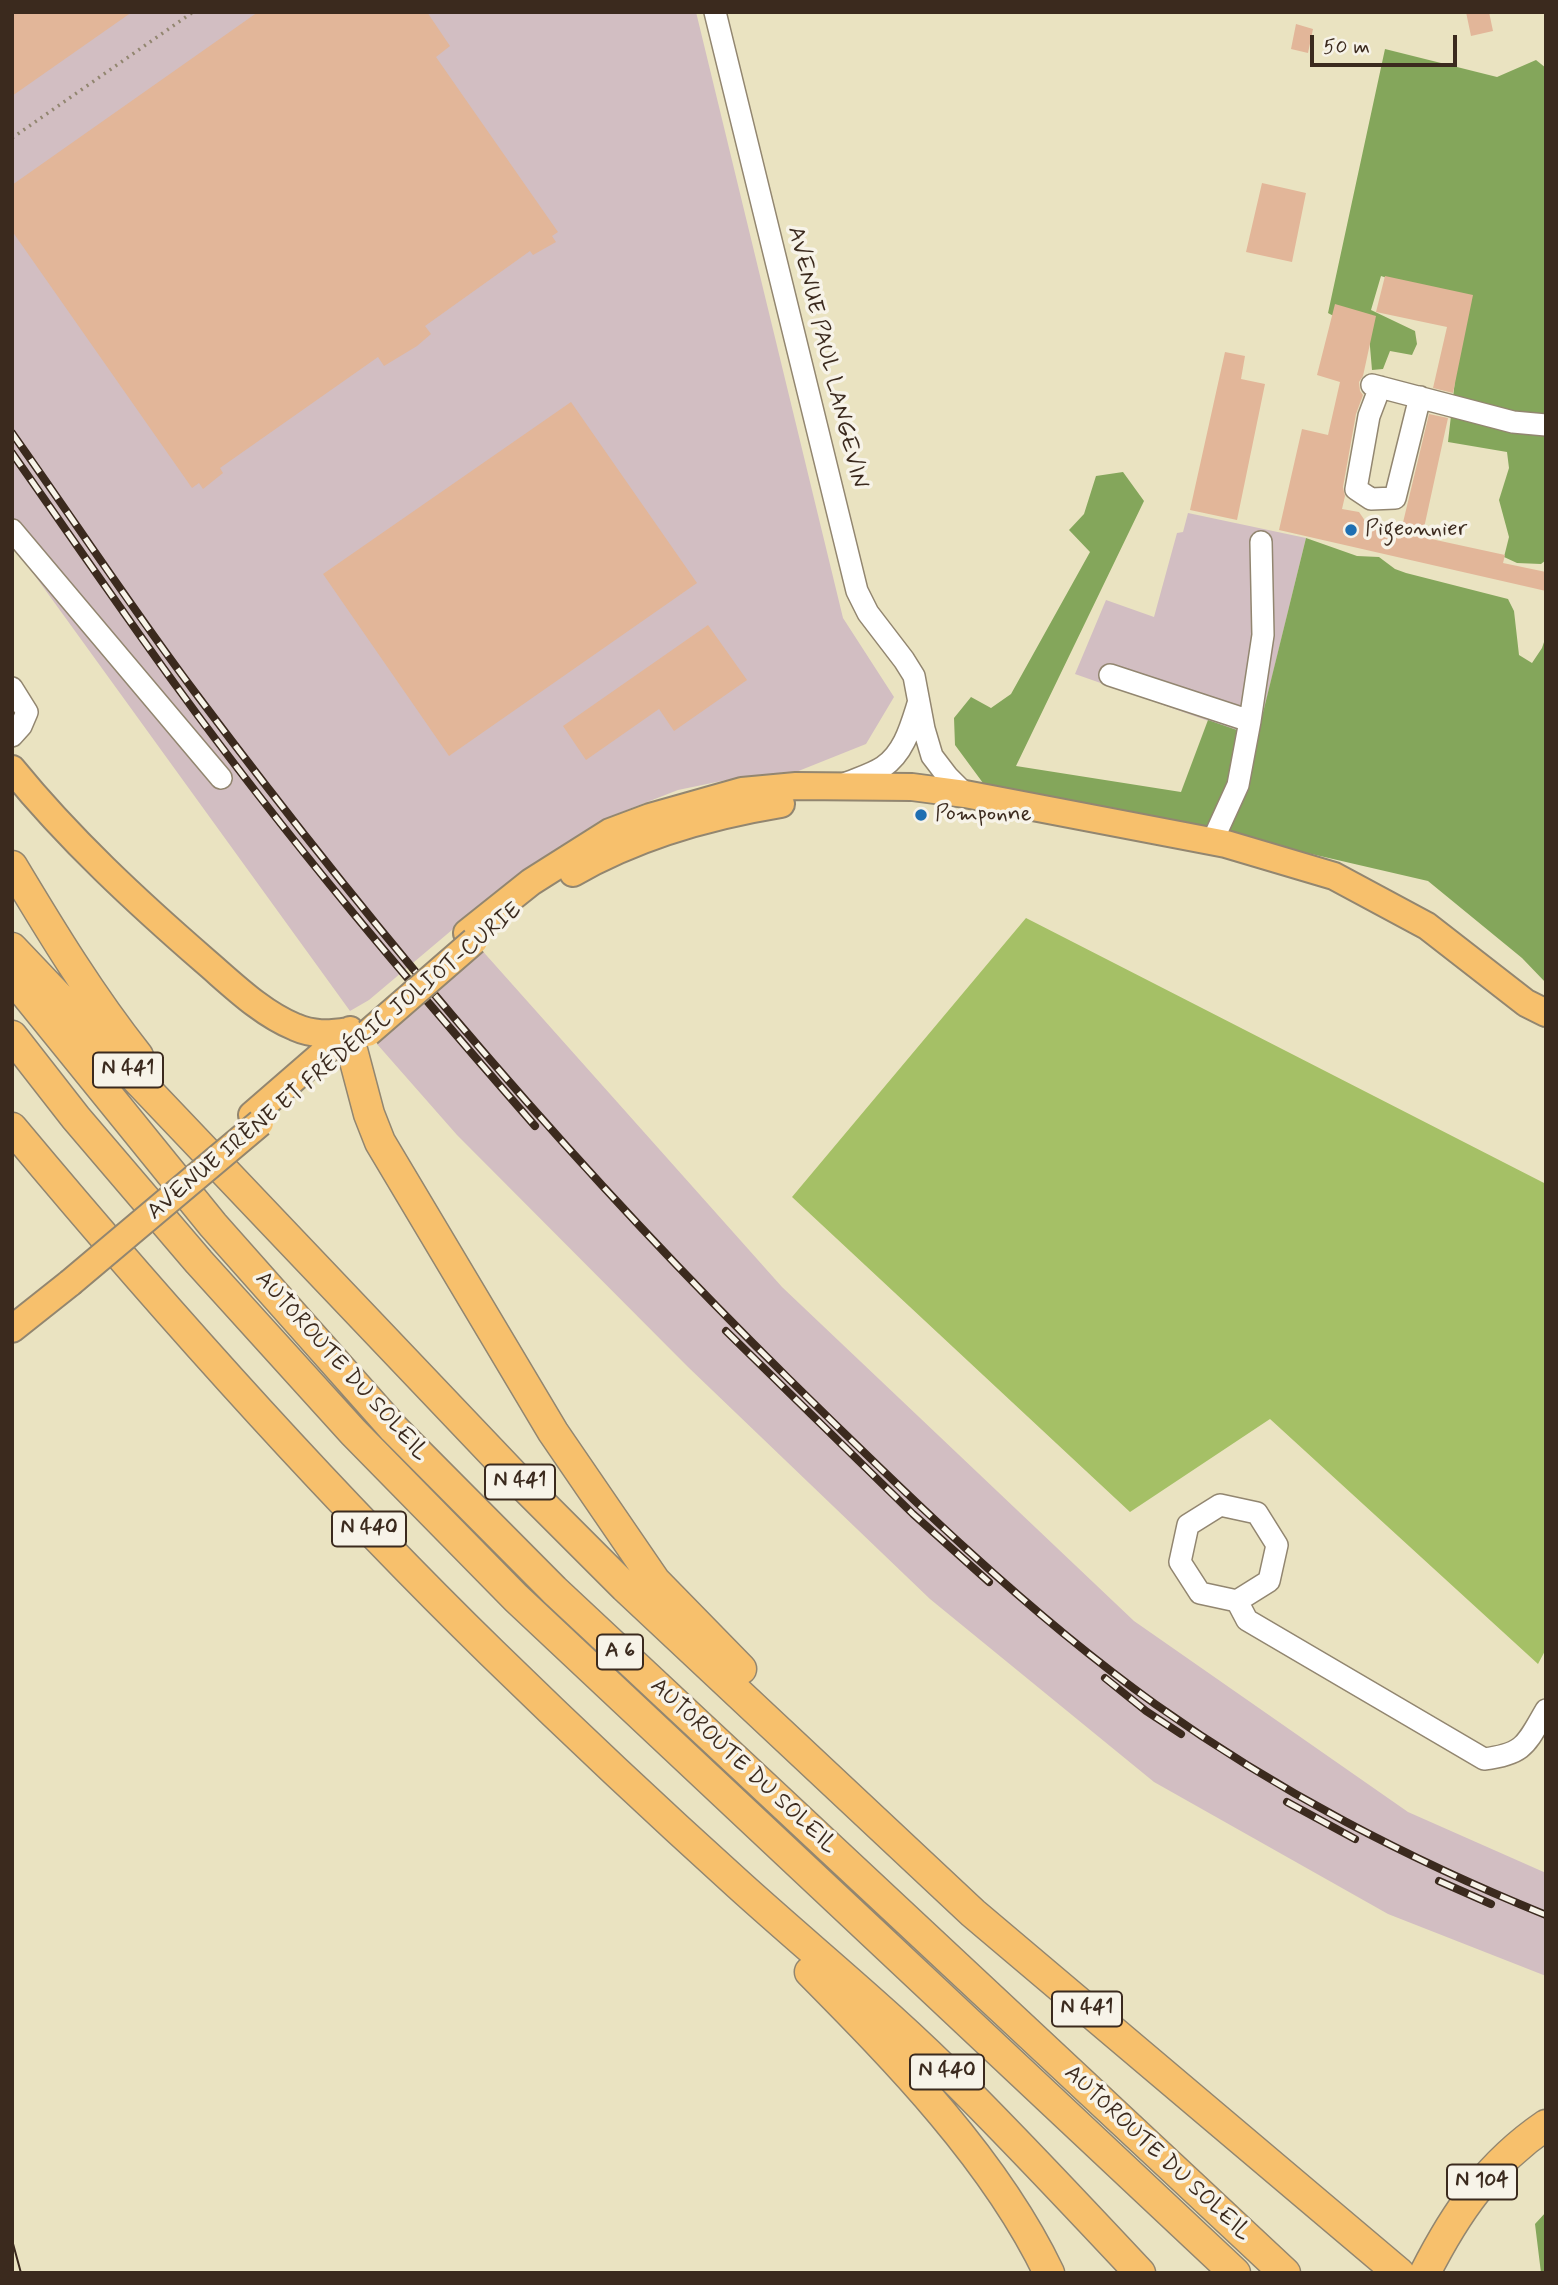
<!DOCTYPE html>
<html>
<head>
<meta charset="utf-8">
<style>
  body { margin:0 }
  #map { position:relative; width:1558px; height:2285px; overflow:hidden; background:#eae3c1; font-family:Mynerve,sans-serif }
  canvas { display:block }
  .frame { position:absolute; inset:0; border:14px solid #3b2a1e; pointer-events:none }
  .scale { position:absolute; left:1310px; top:35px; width:147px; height:32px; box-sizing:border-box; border:4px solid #3b2a1e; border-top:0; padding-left:9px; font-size:21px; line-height:24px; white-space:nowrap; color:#3b2a1e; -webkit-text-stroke:5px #f7f3e8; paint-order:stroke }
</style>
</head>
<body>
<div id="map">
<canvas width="1558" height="2285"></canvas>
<div class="frame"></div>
<div class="scale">50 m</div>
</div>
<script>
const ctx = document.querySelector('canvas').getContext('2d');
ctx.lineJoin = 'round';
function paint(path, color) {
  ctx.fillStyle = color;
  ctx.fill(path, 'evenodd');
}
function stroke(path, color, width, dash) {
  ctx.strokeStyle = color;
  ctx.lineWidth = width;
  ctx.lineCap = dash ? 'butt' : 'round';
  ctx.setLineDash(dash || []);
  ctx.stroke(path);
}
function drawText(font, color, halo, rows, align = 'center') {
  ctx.font = font + ' Mynerve,sans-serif';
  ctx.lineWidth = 7;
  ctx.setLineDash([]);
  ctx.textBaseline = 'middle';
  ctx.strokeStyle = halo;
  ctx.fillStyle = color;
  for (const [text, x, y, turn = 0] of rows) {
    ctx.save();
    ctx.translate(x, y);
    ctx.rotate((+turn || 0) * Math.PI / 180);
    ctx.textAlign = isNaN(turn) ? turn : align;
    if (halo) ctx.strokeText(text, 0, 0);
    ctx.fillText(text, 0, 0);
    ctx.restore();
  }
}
const industrial = new Path2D(`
  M12,12h684l147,606 51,79 -28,47 -70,28 -55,5 -63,13 -77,30 -78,50 -154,130 -19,11 -338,-467z
  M1188,513l118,25 -49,200 -182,-64 31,-74 48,17 23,-84 6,-1z
  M479,947l303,340 352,334 274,191 138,61v103l-158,-62 -234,-132 -224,-183 -242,-232 -231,-232 -80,-91 15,-20z`);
const green = new Path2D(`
  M1026,918l520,266v465l-8,15 -268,-245 -140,93 -338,-315z`);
const forest = new Path2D(`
  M1385,49l112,28 39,-17 10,8v492l-5,4 -24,-1 -13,-6 5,-20 -10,-37 10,-32 -2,-16 -59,-10 11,-97 -27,-52 -51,-17 -10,34 44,21 2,13 -5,11 -22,-4 -7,18 -11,1 -3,-35 -41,-22z
  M1123,472l21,29 -128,265 165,26 27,-72 49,17 49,-199 51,18 22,1 16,12 11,4 102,26 6,12 5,44 13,8 10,-15 4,-12v347l-24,-25 -94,-77 -190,-44 -255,-54 -28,-38 -1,-27 17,-21 20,11 20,-14 79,-142 -21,-22 15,-16 12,-38z
  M1546,2212v61h-5l-6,-49z`);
const building = new Path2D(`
  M12,12h120l-120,84z
  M258,12h169l23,34 -14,11 122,175 -6,4 4,6 -23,13 -3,-4 -105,75 6,8 -14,12 -33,20 -6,-9 -158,111 3,5 -20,16 -4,-6 -7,5 -180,-257v-46z
  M1466,12h23l4,19 -22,5z
  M1296,24l17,5 -5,24 -17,-4z
  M1262,183l44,10 -14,69 -46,-10z
  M1385,276l88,19 -20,98 -20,-5 14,-61 -71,-15z
  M1335,304l41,12 -13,60 -4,6 1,9 3,4 -7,19 -13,73 2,9 -3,13 17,3 11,16 30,7 29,-121 19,4 -26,119 83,18 -2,8 43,9v19l-267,-61 23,-101 26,6 12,-53 -23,-7z
  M1225,352l20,4 -4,23 24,5 -28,136 -47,-10z
  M571,402l126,181 -248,173 -126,-182z
  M708,625l39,55 -73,51 -15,-22 -73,51 -23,-34z`);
const path = new Path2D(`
  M12,138l181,-126`);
const minor = new Path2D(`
  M715,12l142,579 11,22 36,47 10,16 10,53 8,27 16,21 17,17
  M1372,385l141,37 33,3
  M1380,387l-11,29 -13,73 15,10 24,-1 25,-101
  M12,530l209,248
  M1110,675l140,46
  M12,688l15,24 -6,14 -9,10
  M842,785c13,-6 29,-10 41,-18 21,-14 28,-41 35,-63
  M1212,842l26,-57 12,-64 13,-86 -2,-93
  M1220,1505l37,8 20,32 -8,36 -32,20 -37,-8 -20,-31 8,-37z
  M1237,1601l10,19 237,139c41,-5 42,-15 62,-49`);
const major = new Path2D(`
  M12,769c57,70 125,133 193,192 28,24 56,52 90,66 18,8 34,7 53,4
  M573,873c64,-37 135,-57 208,-69
  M467,933l64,-51 79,-50 40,-15 92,-26 54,-5 116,1 53,7 261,50 108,32 93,50 99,77 20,10
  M252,1115l98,-85
  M12,1329l58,-46`);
const highway = new Path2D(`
  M12,866c39,65 79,131 126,190
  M12,948l511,537 102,102 348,326 426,360
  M12,977l201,248 181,204 160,161 731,683
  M12,1036l64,82 123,144 154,170 163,166 719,675
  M351,1046l18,68 11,28 173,290 102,149 86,88
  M12,1128c152,182 310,359 480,525 81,79 164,157 247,232 74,67 152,130 222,201 61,61 120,124 179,187
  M810,1972c87,88 185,188 239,301
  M1425,2273c31,-61 64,-109 121,-148`);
const tram = new Path2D(`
  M12,2240l9,33`);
const rail = new Path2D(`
  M12,433c61,86 119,174 182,258 182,243 379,476 596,689 115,113 233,229 365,324 124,88 251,154 391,211
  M12,453c55,78 109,157 165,234 111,153 234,297 358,439
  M726,1331l187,183 76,68
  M1105,1678l41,33 35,23
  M1287,1802l68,37
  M1439,1881l52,23`);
const majorBridge = new Path2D(`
  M368,1033l106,-92
  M70,1283l190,-160`);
const markers = [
  [1351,530,7,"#1f6fb2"],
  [921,815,7,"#1f6fb2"]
];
const shields = [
  [128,1070,70],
  [520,1482,70],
  [369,1529,74],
  [620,1652,46],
  [1087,2009,70],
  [947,2072,74],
  [1482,2182,70]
];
const shieldNames = [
  ["N 441",128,1070],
  ["N 441",520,1482],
  ["N 440",369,1529],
  ["A 6",620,1652],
  ["N 441",1087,2009],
  ["N 440",947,2072],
  ["N 104",1482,2182]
];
const streetNames = [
  ["AVENUE PAUL LANGEVIN",826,358,76],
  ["AVENUE IRÈNE ET FRÉDÉRIC JOLIOT-CURIE",335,1062,-40],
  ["AUTOROUTE DU SOLEIL",341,1367,48],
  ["AUTOROUTE DU SOLEIL",743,1767,43],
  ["AUTOROUTE DU SOLEIL",1157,2154,43]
];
const poiNames = [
  ["Pigeonnier",1365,530],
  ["Pomponne",935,815]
];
paint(industrial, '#d2bec2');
paint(green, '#a5c066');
paint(forest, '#84a65b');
paint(building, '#e2b699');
stroke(minor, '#928670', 24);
stroke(major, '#928670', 30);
stroke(highway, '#928670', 33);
stroke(path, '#928670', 3.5, [2, 5]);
stroke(minor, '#fff', 21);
stroke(major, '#f7c06c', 26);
stroke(highway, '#f7c06c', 30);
stroke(tram, '#3b2a1e', 2);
stroke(rail, '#3b2a1e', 8);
stroke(rail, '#f7f3e8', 5, [16]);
stroke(majorBridge, '#928670', 30, []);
stroke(majorBridge, '#f7c06c', 26);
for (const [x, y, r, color] of markers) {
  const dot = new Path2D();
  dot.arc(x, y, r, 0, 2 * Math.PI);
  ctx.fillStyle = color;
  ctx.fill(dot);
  stroke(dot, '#f7f3e8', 2.5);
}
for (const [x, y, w] of shields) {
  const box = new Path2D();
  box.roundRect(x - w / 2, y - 17.5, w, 35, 5);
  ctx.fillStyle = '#f7f3e8';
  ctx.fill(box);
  stroke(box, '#3b2a1e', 2);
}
drawText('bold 21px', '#3b2a1e', null, shieldNames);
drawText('23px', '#3b2a1e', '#f7f3e8', streetNames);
drawText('23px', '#3b2a1e', '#f7f3e8', poiNames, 'left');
</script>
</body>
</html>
